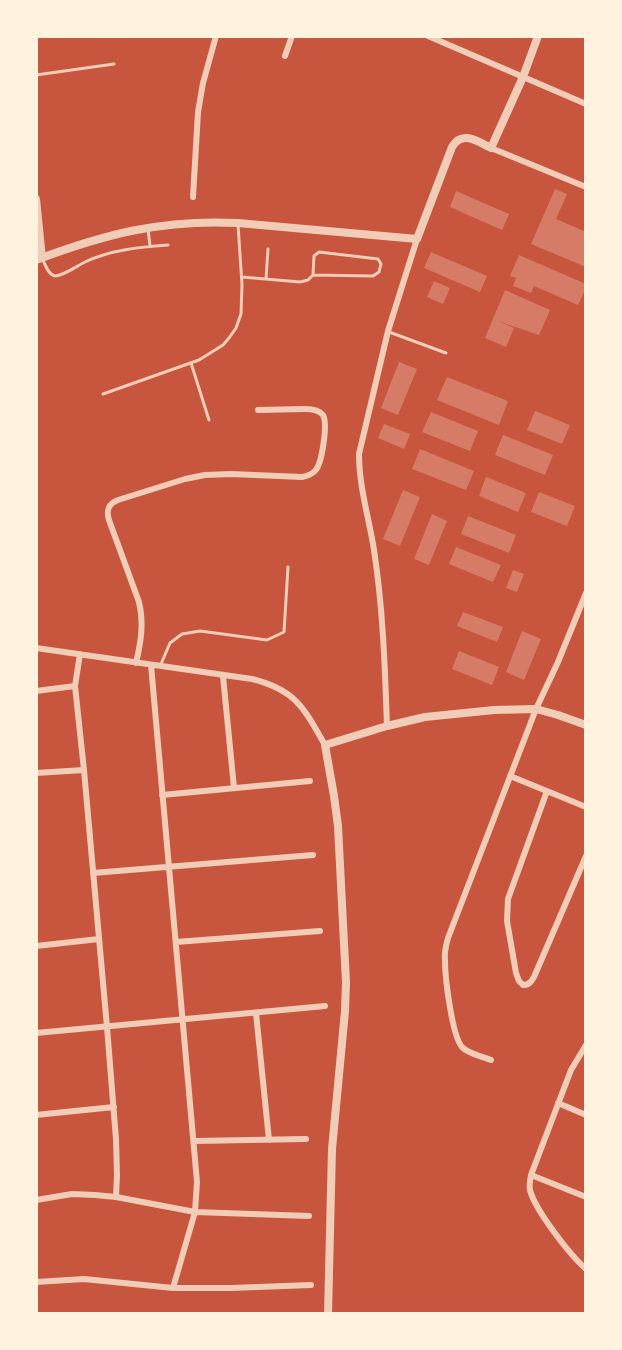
<!DOCTYPE html>
<html>
<head>
<meta charset="utf-8">
<style>
  body { margin:0 }
  #map { position:relative; width:622px; height:1350px; overflow:hidden; background:#c8553d; font-family:"Source Sans 3",sans-serif }
  canvas { display:block }
  .frame { position:absolute; inset:0; border:38px solid #fff3e0; pointer-events:none }
</style>
</head>
<body>
<div id="map">
<canvas width="622" height="1350"></canvas>
<div class="frame"></div>
</div>
<script>
const ctx = document.querySelector('canvas').getContext('2d');
ctx.lineJoin = 'round';
function paint(path, color) {
  ctx.fillStyle = color;
  ctx.fill(path, 'evenodd');
}
function stroke(path, color, width, dash) {
  ctx.strokeStyle = color;
  ctx.lineWidth = width;
  ctx.lineCap = dash ? 'butt' : 'round';
  ctx.setLineDash(dash || []);
  ctx.stroke(path);
}
const building = new Path2D(`
  M555,189l12,5 -11,25 30,13v35l-55,-23z
  M456,191l53,23 -7,16 -52,-23z
  M431,252l56,24 -7,16 -56,-24z
  M519,255l67,29v4l-8,17 -44,-19 -3,7 -18,-7 3,-8 -6,-2z
  M434,281l16,7 -7,16 -16,-7z
  M505,290l45,20 -11,25 -41,-14 16,7 -8,19 -21,-9z
  M399,362l18,7 -19,46 -17,-7z
  M447,377l61,24 -9,24 -62,-25z
  M535,411l35,14 -8,19 -35,-14z
  M431,412l47,19 -8,20 -48,-19z
  M384,424l26,10 -6,15 -26,-11z
  M503,435l50,20 -8,20 -50,-20z
  M420,449l54,22 -8,19 -54,-21z
  M486,477l40,16 -8,19 -39,-16z
  M403,490l17,7 -20,49 -17,-7z
  M539,492l36,14 -8,20 -36,-14z
  M432,514l15,7 -18,44 -15,-6z
  M468,516l48,19 -7,18 -48,-19z
  M456,547l45,18 -8,17 -44,-18z
  M513,570l11,4 -7,18 -11,-4z
  M463,612l40,15 -6,15 -40,-16z
  M522,631l19,8 -17,41 -18,-8z
  M459,651l40,16 -7,18 -40,-16z`);
const service = new Path2D(`
  M36,75l78,-11
  M148,229l2,17
  M42,258c3,6 6,17 13,18 8,0 22,-10 30,-14 25,-12 55,-15 83,-17
  M242,277l58,5 8,-2 5,-5 60,1 6,-4 2,-8 -3,-5 -59,-7 -5,4 -1,19
  M266,279l2,-30
  M389,332l57,21
  M191,363l18,57
  M103,394l96,-34 24,-15 6,-7 7,-10 5,-14 1,-29 -4,-61
  M161,664l9,-21 12,-9 18,-3 67,9 17,-8 4,-65`);
const minor = new Path2D(`
  M428,36l158,68
  M285,56l7,-20
  M491,148l95,39
  M193,197l5,-85 5,-29 13,-47
  M36,648l216,31c44,11 52,29 73,66
  M80,654l-5,32 9,84 23,257 9,112 1,36 -1,22
  M136,663c5,-21 8,-40 3,-61l-30,-82c-3,-10 -1,-16 9,-20l67,-21 20,-4 26,-1 71,3c5,-1 9,-2 13,-6 7,-7 13,-47 8,-56 -4,-5 -12,-6 -18,-6l-47,1
  M151,665l46,517 -2,30 -22,76
  M223,676l11,112
  M36,691l39,-5
  M387,726c-2,-58 -4,-118 -13,-176 -5,-32 -15,-63 -15,-96l29,-123 29,-92
  M36,773l48,-3
  M510,776l76,31
  M547,791l-39,108 -1,22 9,52 3,8 4,4c6,0 8,-3 11,-8l52,-121
  M162,795l148,-14
  M93,873l220,-18
  M176,942l144,-11
  M36,946l63,-7
  M256,1013l13,127
  M36,1033l289,-27
  M586,1045l-15,25 -40,105c-1,5 -2,10 -1,15 5,20 40,65 56,79
  M491,1060c-9,-4 -23,-6 -29,-13 -10,-11 -17,-70 -17,-86 -1,-8 1,-16 3,-23l88,-229 22,-47 28,-69
  M558,1103l28,12
  M36,1115l78,-8
  M194,1141l112,-2
  M531,1175l55,22
  M36,1200l36,-6 23,1 21,2 79,15 114,4
  M36,1282l48,-3 89,9h58l80,-3`);
const tertiary = new Path2D(`
  M36,199l6,59
  M36,260c69,-26 127,-41 202,-37l179,16 35,-92c10,-17 25,-6 39,1l32,-71 15,-41
  M328,1314l4,-165 13,-138 1,-29 -8,-156 -4,-30 -9,-51 62,-19 38,-9 69,-7 42,-1 22,6 28,10`);
paint(building, '#d67c66');
stroke(service, '#f1ccb7', 3);
stroke(minor, '#f1ccb7', 6);
stroke(tertiary, '#f1ccb7', 8);
</script>
</body>
</html>
